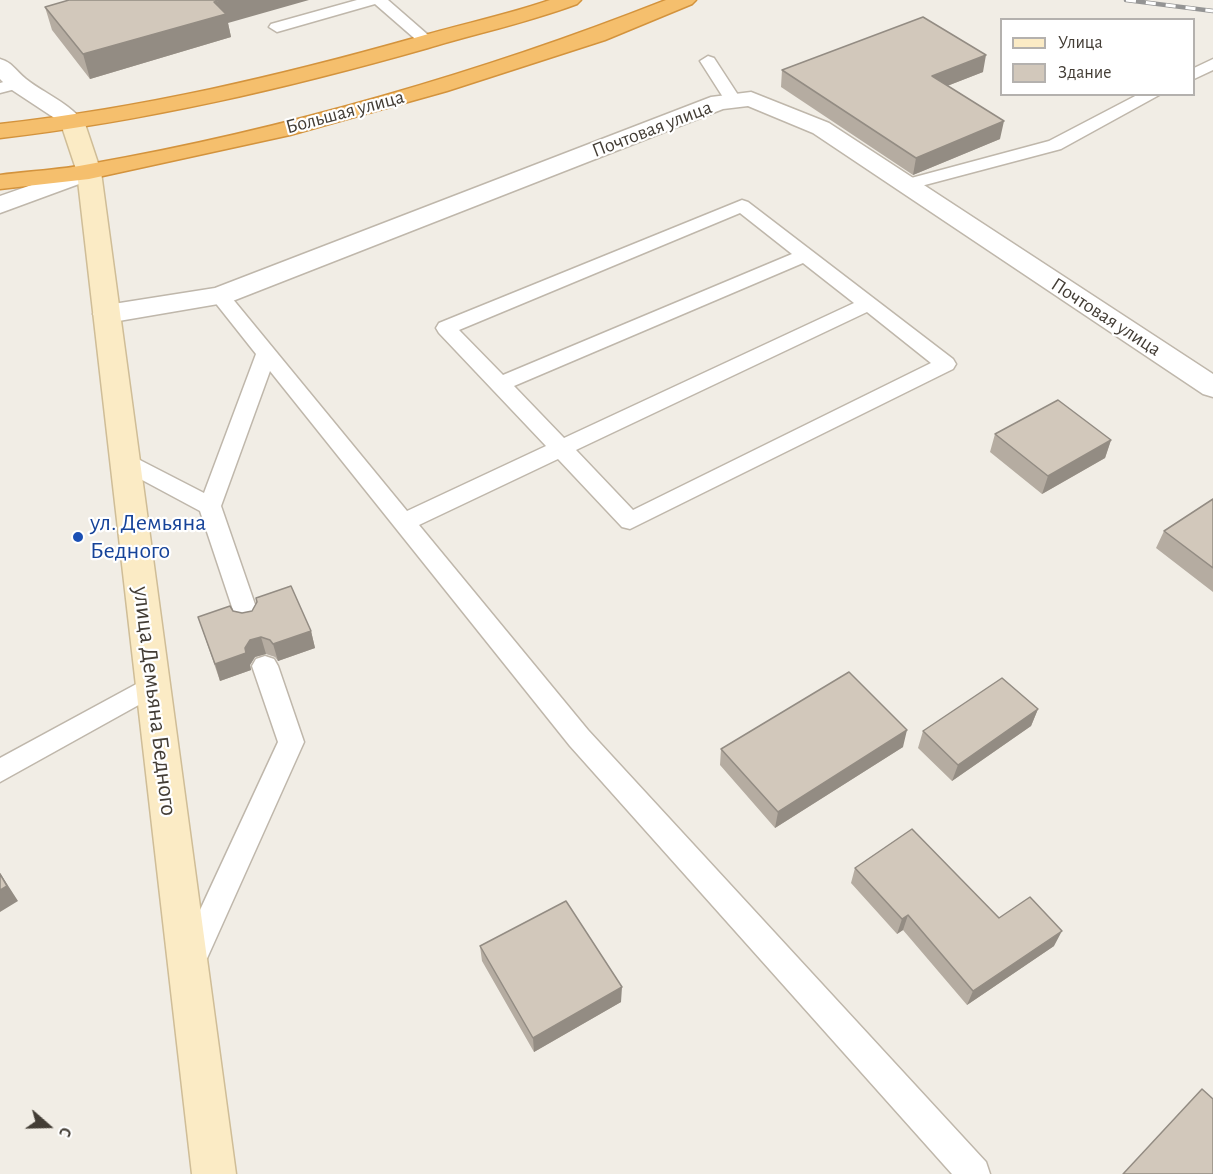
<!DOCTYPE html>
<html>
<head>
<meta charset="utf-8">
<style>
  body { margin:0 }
  #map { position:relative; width:1213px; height:1174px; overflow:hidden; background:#f1ede5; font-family:"Alegreya Sans",sans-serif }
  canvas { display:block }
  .legend { position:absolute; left:1000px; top:18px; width:195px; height:78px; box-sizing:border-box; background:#fff; border:2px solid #b4b1ae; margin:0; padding:8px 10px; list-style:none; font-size:18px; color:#433d35 }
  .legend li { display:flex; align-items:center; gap:12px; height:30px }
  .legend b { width:30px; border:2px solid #b4b1ae }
  .north { position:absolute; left:18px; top:1096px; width:60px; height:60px; -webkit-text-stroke:4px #fff; paint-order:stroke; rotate:110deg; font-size:16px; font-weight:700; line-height:24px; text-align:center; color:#433d35 }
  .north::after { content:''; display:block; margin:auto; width:21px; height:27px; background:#433d35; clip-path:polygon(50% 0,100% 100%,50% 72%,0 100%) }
</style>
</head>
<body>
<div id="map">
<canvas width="1213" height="1174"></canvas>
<ul class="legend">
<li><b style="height:8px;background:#fbebc5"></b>Улица</li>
<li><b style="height:16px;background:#d2c8bb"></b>Здание</li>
</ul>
<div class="north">С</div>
</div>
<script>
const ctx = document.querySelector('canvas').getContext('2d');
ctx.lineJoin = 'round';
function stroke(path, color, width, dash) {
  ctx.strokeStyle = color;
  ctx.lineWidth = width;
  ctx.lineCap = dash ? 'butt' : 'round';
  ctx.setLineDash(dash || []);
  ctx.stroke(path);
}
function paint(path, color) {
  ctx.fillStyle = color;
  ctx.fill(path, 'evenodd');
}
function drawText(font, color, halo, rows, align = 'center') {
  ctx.font = font + ' "Alegreya Sans",sans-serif';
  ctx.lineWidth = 4.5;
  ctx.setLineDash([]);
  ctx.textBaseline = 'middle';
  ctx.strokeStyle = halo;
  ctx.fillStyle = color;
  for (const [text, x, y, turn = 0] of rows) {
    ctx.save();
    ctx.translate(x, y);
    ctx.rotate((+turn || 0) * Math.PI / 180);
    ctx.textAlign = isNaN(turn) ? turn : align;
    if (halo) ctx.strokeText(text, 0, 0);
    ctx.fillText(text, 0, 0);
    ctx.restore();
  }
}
const lane = new Path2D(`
  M357,0h31l47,41 -8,5 -6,-2 -46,-40 -98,28 -8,-5 2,-3z
  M708,56l6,2 28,43 -2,4 -6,1 -6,-1 -28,-44z
  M1213,59v11l-19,9v-11z
  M17,78l6,1 2,4 -2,4 -23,6v-10z
  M1139,94h22l-100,55 -155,41 -6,-1 -3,-4 3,-4 149,-40z
  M742,200l6,2 205,157 3,5 -3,5 -323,160 -8,-2 -64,-68 -139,66 169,205 398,432 4,12h-38l-382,-428 -300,-375 -49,135 39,113 -3,7 -9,2 -9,-2 -3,-7 -36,-108 -82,-44 -3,-5 3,-5 8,-3 8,3 70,36 52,-139 -46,-58 3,-4h14l180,219 139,-65 -107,-113 -3,-5 3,-5zM740,213l52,41 -289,121 -44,-45zM803,263l51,40 -290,135 -50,-52zM867,312l64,51 -298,147 -57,-60z
  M265,656l9,3 4,7 26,76 -104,232 -10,4 -10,-4 -5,-10 103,-222 -26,-76 4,-7z
  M153,675l9,3 4,7 -4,7 -162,90v-24z`);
const street = new Path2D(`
  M0,59c12,3 16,12 26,20 19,15 44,24 59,45l-4,5 -8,2 -8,-2 -9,-10 -47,-31 -9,-9z
  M751,92l78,31 384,251v23l-10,-3 -390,-261 -65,-27 -25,3 -493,193 -123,21 -10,-3 -4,-6 4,-6 10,-3 108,-17 496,-191z
  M89,165l9,2 3,5 -3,5 -98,36v-17z`);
const secondary = new Path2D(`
  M73,117l8,2 4,5 16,48 135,1002h-44l-115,-1002 -16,-48 4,-5z`);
const highway = new Path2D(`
  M550,0h31l-4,4c-48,18 -99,29 -149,44 -141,40 -282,73 -428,90v-14c143,-16 280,-48 418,-87 44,-13 89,-22 132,-37z
  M666,0h30l-4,4 -87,36 -158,51 -157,44 -201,44 -89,10v-14c30,-4 61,-5 90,-11 193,-34 394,-92 576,-164z`);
const rail = new Path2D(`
  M1126,0l87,11`);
const wall = new Path2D(`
  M45,7l183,16 3,14 -141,42 -38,-49z
  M782,70l201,2 -36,14 53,53 -87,36 -132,-88z
  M995,434l116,6 -6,18 -63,36 -52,-42z
  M1213,499v93l-57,-44 8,-17z
  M233,611l78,20 4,17 -37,13 -3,-4 -9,-3 -11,3 -5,8 1,5 -31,11 -22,-64z
  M1038,709l-7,17 -79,55 -34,-33 5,-17z
  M903,747l-128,81 -55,-63 1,-16z
  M855,868l144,50 55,28 -87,59 -64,-75 -6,4 -46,-51z
  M480,946l141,56 -87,50 -52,-91z`);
const shadedWall = new Path2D(`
  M221,0h88l-81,23 3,14 -141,42 -7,-25z
  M986,55l-3,17 -54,21 3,-17z
  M1004,121l-4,18 -87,36 3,-17z
  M1111,440l-6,18 -63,36 6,-18z
  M311,631l4,17 -37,13 -5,-17z
  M261,637l5,17 -11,3 -5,8 1,5 -31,11 -5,-17 30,-16 5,-8z
  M1038,709l-7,17 -79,55 6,-16z
  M907,730l-4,17 -128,81 3,-16z
  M0,873l18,28 -18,11z
  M908,915l-5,15 -6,4 5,-15z
  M1062,931l-8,15 -87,59 6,-14z
  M622,987l-1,15 -87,50 -1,-14z`);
const building = new Path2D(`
  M69,0h152l-7,2 12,12 -143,40 -38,-47z
  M923,17l63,38 -54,21 72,45 -88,37 -134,-88z
  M1058,400l53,40 -63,36 -53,-42z
  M1213,499v69l-49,-37z
  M291,586l20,45 -38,13 -3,-4 -9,-3 -11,3 -5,8 1,5 -31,11 -17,-47 32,-11 3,5 9,2 10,-2 5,-9 -1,-4z
  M849,672l58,58 -129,82 -57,-63z
  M1002,678l36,31 -80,56 -35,-34z
  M912,829l87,89 31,-21 32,34 -89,60 -65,-76 -6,4 -47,-51z
  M0,874l7,12 -7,4z
  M566,901l56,86 -89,51 -53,-92z
  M1202,1089l11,10v75h-90z`);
const markers = [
  [78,537,6,"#1a4fb4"]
];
const farStreetnames = [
  ["Большая улица",345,112,-15],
  ["Почтовая улица",652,129,-21],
  ["Почтовая улица",1106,317,33]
];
const transitNames = [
  ["ул. Демьяна",90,523],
  ["Бедного",90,551]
];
const streetNames = [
  ["улица Демьяна Бедного",155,701,83]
];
stroke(lane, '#bfb7ab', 3);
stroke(street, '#bfb7ab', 3);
stroke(secondary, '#cfbd97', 3);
stroke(highway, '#d3933d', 3);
paint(lane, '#fff');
paint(street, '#fff');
paint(secondary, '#fbebc5');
paint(highway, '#f5bf6d');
stroke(rail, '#949494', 4.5);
stroke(rail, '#fff', 3, [10]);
paint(wall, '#b5aca1');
paint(shadedWall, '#938c83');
paint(building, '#d2c8bb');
stroke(building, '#938c83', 1.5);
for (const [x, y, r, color] of markers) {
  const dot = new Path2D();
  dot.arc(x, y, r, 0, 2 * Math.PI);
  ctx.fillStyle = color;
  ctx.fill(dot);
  stroke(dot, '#fff', 2);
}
drawText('20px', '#433d35', '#fff', farStreetnames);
drawText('24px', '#164399', '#fff', transitNames, 'left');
drawText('24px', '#433d35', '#fff', streetNames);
</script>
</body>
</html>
